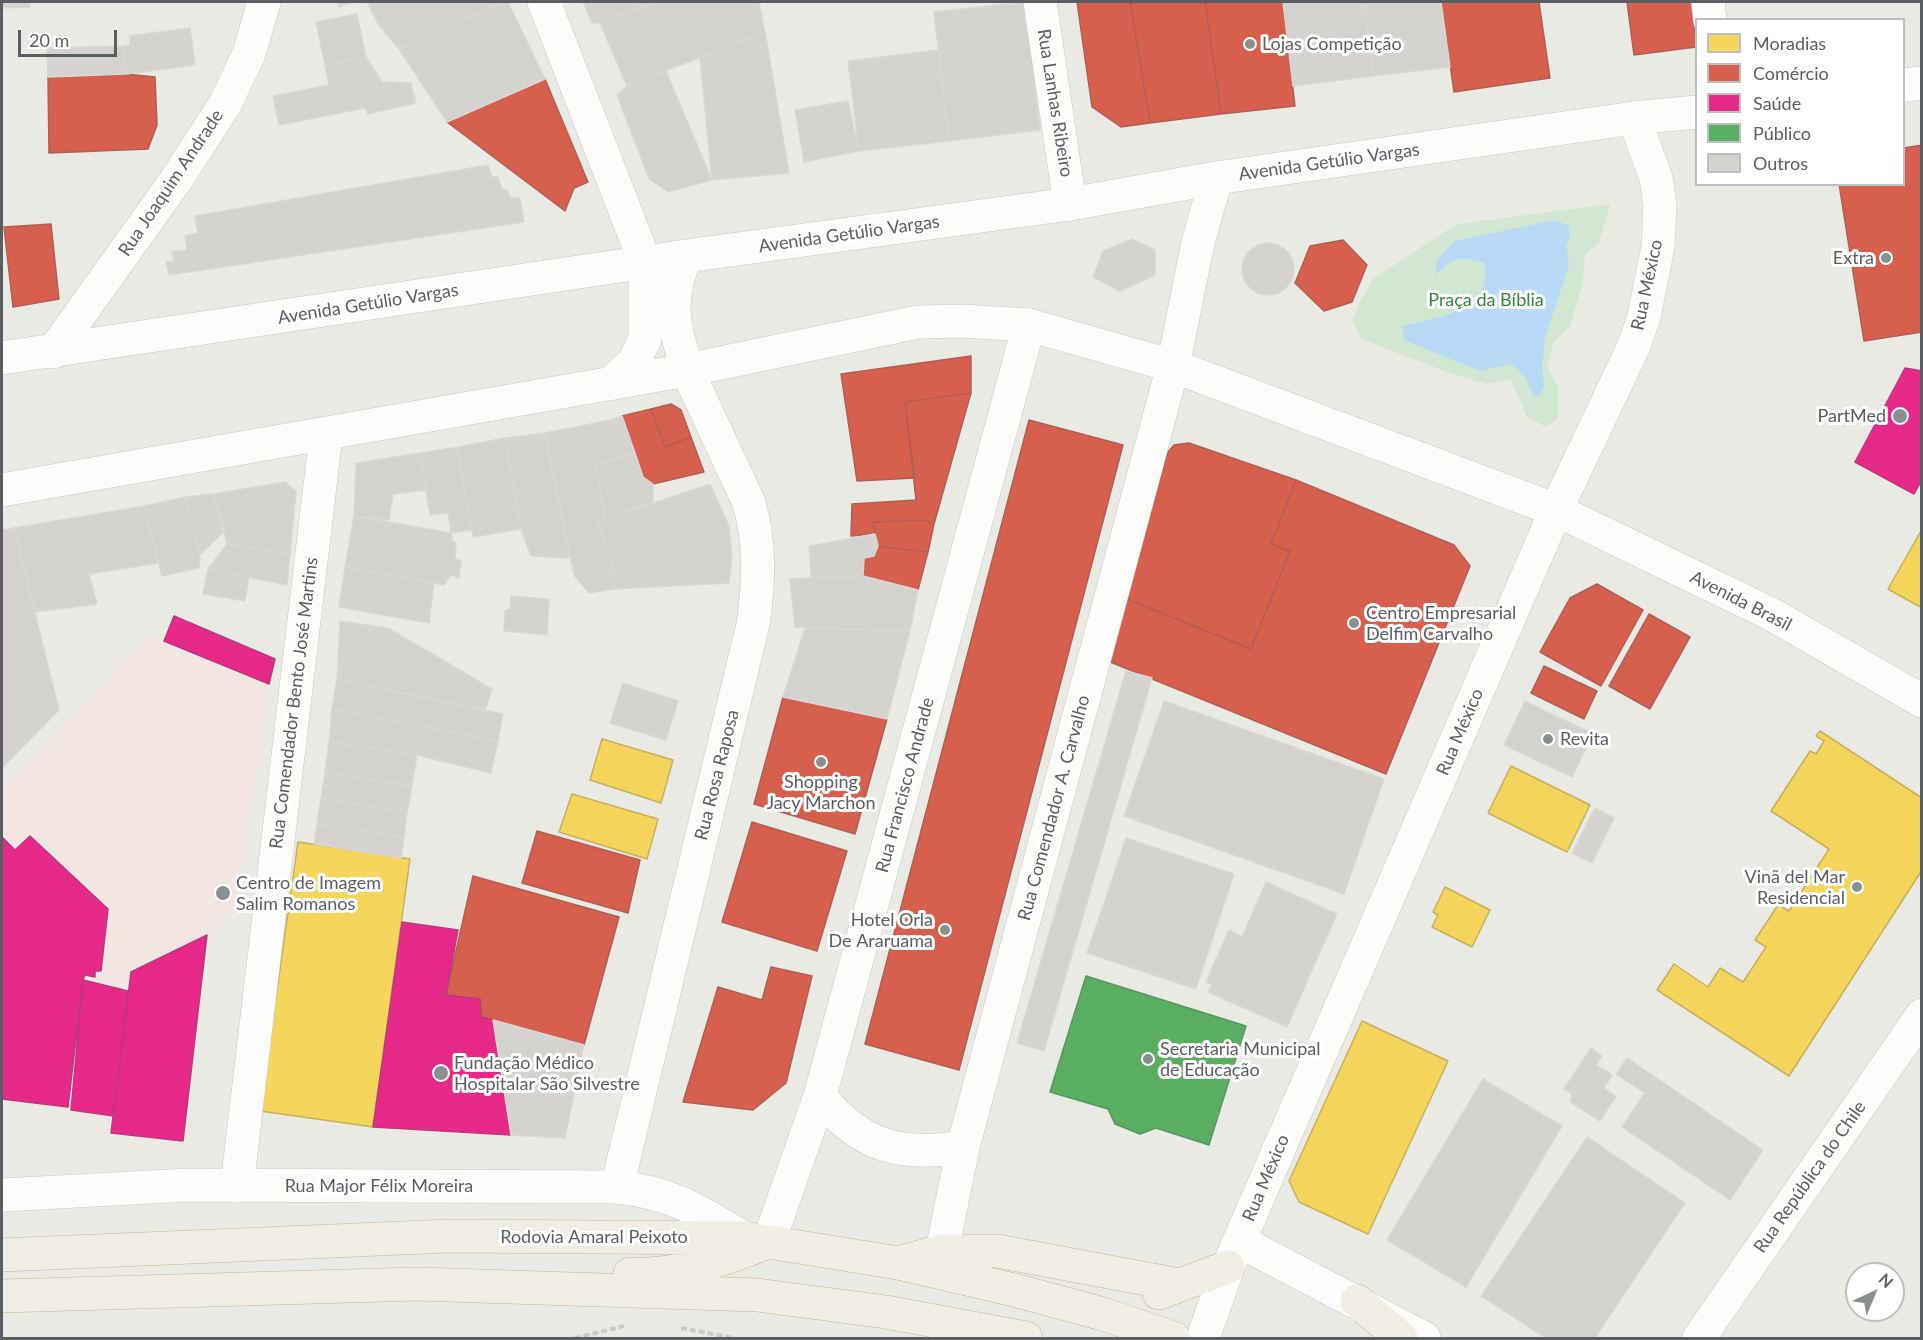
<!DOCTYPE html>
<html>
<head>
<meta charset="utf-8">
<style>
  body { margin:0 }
  #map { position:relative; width:1923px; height:1340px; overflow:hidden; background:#eaeae5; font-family:Lato,sans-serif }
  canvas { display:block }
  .frame { position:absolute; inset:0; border:3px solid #5a5e63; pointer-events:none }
  .legend { position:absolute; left:1695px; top:18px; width:210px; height:168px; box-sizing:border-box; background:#fff; border:2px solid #bdbfc1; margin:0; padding:8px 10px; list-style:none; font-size:18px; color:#5a5e63 }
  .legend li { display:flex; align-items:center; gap:12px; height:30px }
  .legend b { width:30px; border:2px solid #bdbfc1 }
  .north { position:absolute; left:1845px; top:1262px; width:60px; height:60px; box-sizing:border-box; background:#fff; border:2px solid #bdbfc1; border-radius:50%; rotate:44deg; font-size:16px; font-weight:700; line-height:24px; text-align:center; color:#5a5e63 }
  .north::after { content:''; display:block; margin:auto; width:21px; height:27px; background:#8c8f90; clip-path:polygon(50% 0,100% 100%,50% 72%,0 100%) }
  .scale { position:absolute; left:18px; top:30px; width:99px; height:27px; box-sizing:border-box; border:3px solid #5a5e63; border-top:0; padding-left:8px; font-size:18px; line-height:21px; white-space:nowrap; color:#5a5e63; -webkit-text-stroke:4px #fff; paint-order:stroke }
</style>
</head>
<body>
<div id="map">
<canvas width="1923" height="1340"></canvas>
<div class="frame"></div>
<ul class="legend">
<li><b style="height:16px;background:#f6d55c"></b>Moradias</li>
<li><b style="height:16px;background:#d6604d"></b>Comércio</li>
<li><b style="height:16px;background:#e7298a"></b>Saúde</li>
<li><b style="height:16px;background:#5aae61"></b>Público</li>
<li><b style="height:16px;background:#d4d3d0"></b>Outros</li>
</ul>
<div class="north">N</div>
<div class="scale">20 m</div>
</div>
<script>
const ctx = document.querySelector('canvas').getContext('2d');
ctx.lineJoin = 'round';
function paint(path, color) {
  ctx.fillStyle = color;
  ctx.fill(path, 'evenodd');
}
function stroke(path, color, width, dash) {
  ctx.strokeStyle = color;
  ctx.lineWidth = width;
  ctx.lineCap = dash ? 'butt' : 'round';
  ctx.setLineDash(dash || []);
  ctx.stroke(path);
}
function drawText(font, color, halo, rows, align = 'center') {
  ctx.font = font + ' Lato,sans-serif';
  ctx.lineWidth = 6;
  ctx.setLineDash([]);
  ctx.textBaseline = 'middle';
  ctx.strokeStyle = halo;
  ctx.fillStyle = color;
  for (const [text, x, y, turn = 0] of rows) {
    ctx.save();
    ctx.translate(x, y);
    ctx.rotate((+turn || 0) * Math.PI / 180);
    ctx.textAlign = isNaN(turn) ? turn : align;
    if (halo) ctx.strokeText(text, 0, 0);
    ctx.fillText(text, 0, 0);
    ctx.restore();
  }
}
const medical = new Path2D(`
  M151,635l118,49 -17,121 -18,103 -27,27 -76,37 -17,144 -112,-15v-312z`);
const green = new Path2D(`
  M1610,204l-11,40 -14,9 -2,29 -13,45 -16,15 -7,24 11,20v32l-12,9 -19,-10 -16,-37 -25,4 -37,-11 -87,-34 -10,-17 8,-21 14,-23 83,-54z`);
const water = new Path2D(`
  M1555,220l14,6 1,11 -4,8 3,20 -24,73 -3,30 2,19 -4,8 -7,1 -7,-18 -15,-14 -31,7 -76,-31 -2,-14c34,-8 92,-15 82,-63 -23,-7 -32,-6 -49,12l2,-15 18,-19z`);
const homes = new Path2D(`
  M1922,529v79l-34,-19z
  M1820,731l102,67v72l-133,206 -132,-86 17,-26 34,23 12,-19 23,14 23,-35 -11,-7 23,-35 11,6 40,-62 -58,-38 39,-60 6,3 8,-13 -8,-5z
  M602,739l71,21 -12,43 -71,-23z
  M1511,766l79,39 -23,47 -79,-39z
  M572,794l86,25 -11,40 -88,-27z
  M298,842l112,17 -37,268 -113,-16z
  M1445,887l45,23 -18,37 -40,-20 6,-12 -5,-3z
  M1362,1021l86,40 -80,173 -69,-32 -10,-21z`);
const shops = new Path2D(`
  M1077,2h53l20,121 -29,4 -29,-20z
  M1130,2h75l16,112 -71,9z
  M1205,2h78l12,104 -74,8z
  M1441,2h98l11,76 -96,14z
  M1627,2h67l2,45 -62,8z
  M126,74l29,3 2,48 -9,24 -99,4 -1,-76z
  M545,79l43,103 -14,6 -9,23 -118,-89z
  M1922,145v187l-58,9 -25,-157h65v-36z
  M51,224l8,75 -46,8 -9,-80z
  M1343,240l24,25 -15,37 -28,9 -29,-28 15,-37z
  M971,356v37l-66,9 10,76 -58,3 -16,-107z
  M971,393l-37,131 -10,-4 -51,2 2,12 -24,2 1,-32 64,-4 -11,-98z
  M671,404l10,6 10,27 -26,10 -14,-38z
  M651,409l14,38 26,-10 13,35 -51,12 -10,-7 -21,-61z
  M1029,420l94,25 -164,625 -94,-26z
  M1189,443l107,37 -25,64 19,7 -39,98 -129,-52 46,-145 6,-7z
  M1296,480l158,65 16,21 -84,208 -288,-117 24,-60 129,52 39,-98 -19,-7z
  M924,520l10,4 -6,28 -50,-6 -5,-24z
  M878,546l50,6 -10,38 -55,-14 1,-18 10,-2z
  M1597,584l46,26 -42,76 -61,-34 30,-54z
  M1649,614l41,23 -40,72 -41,-23z
  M1544,666l53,25 -13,28 -53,-26z
  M783,697l104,22 -32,115 -101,-30z
  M752,822l95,29 -30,100 -95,-29z
  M537,831l103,29 -12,53 -106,-30z
  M473,876l146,41 -35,128 -103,-28 -1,-18 -34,-4z
  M771,967l41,9 -26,107 -33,27 -70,-8 35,-115 44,13z`);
const health = new Path2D(`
  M1905,368l17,3v109l-8,14 -59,-32z
  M174,616l101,43 -6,25 -105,-43z
  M30,836l78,73 -7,62h-6v6l-10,-2 -2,5 -15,127 -66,-8v-262l13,13z
  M402,922l56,8 -12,65 34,4 1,18 12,3 18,115 -138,-8z
  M207,935l-24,206 -72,-8 20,-161z
  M83,980l45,11 -14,125 -43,-6z`);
const public = new Path2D(`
  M1086,976l160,50 -37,119 -53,-17 -16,6 -25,-10 -7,-15 -58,-17z`);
const building = new Path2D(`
  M2,2h28v5l-28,1z
  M337,2h14l-12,5z
  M367,2h136l-104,47 -21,-25z
  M503,2h5l37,77 -98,43 -48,-73z
  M583,2h71l-54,21h-8z
  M654,2h105l6,30 -138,54 -27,-63z
  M1026,2l14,128 -91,11 -15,-129z
  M1283,2h81l9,74 -80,10z
  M1364,2h77l9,65 -77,9z
  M357,14l9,43 -41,8 -9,-43z
  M190,28l5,37 -69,9 -3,-28 7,-1 -1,-9z
  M765,32l24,141 -77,7 -12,-123z
  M123,46l3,28 -78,3 -1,-29z
  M938,50l11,91 -90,10 -11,-90z
  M366,57l16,25 29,1 5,20 -48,11 -3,-6 -86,17 -6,-29 56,-11 -4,-20z
  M666,71l46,109 -44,12 -19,-13 -32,-84 10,-9z
  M848,101l11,50 -55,11 -9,-52z
  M488,165l4,12h6l4,12 5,1 4,8h9l4,24 -355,53 -3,-13 8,-1 -2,-9 15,-2 -2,-14 13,-3 -3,-17z
  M1132,239l23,11v25l-35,16 -27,-14 10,-26z
  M1242 269a26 26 0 1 1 52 0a26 26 0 1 1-52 0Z
  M622,416l13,37 -12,4 -12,-37z
  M611,420l12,37 -27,8 9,55 -7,2 15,41 1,26 -25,4 -15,-18 -29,-142z
  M545,433l7,37 18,88 -39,-2 -10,-27 -16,-91z
  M505,438l16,91 -48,8 -16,-90z
  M457,447l15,83 -21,3 -3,-20 -18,2 -10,-62z
  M420,453l6,37 -33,4 -4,26 -35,-4 2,-53z
  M635,453l8,24 10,7v18l-48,18 -9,-55z
  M285,482l11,9 -6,63 -63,-10 -14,-50z
  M710,484l19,42 3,29 -3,28 -115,6 -1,-26 -15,-41z
  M213,494l12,36 -25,25 -15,-58z
  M185,497l15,58 -1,13 -37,8 -18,-70z
  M144,506l15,57 -70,11 8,30 -62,8 -21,-84z
  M354,516l97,17 1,8 4,2 -1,15 6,3 -2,17 -8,-3 -7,10 -99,-18z
  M14,528l45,182 -57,58v-238z
  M875,534l3,12 -4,10 -10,2 -1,18 -52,2 -2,-32z
  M227,544l63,10 -3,31 -79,-16z
  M345,567l89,16 -5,40 -90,-16z
  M208,569l41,8 -4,24 -42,-7z
  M863,576l55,14 -8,41 -115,-4 -5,-48z
  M511,596l38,3 -2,36 -43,-4 1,-21 5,-1z
  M340,621l48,7 104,61 -7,22 -148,-32z
  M805,628l105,3 -23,88 -104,-22z
  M1126,671l26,7 -108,373 -27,-8z
  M337,679l166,35 -5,27 -166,-32z
  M623,683l55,18 -12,39 -56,-17z
  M1164,701l220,78 -40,115 -220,-78z
  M1525,701l68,33 -21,43 -68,-32z
  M332,709l166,32 -7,32 -74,-18 -88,-13z
  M329,742l88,13 -5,31 -87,-14z
  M325,772l87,14 -5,27 -86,-15z
  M321,798l86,15 -3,24 -87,-13z
  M1595,808l19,10 -22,45 -20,-10z
  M317,824l87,13 -3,21 -87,-14z
  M1126,838l108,36 -38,115 -109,-36z
  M1266,882l71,32 -50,113 -79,-35 4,-8 -6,-2 23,-52 13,7z
  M493,1020l91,25 -19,93 -54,-3z
  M1591,1048l11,8 -6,9 16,10 -8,13 12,8 -16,25 -30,-19 2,-8 -8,-5z
  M1627,1058l136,92 -33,50 -108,-73 23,-34 -29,-19z
  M1483,1079l79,47 -96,161 -79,-47z
  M1587,1137l98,66 -90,135h-49l-65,-42z`);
const path = new Path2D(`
  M681,1328l54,10
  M575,1338l49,-12`);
const minor = new Path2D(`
  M544,2l101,260
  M1040,2l30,202
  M1708,2l2,18
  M53,352l123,-172 49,-76 24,-50 15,-52
  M237,1186l89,-751
  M617,1187l136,-563c6,-42 8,-79 -4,-121l-62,-133
  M1239,1241l185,97
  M942,1251l21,-104 210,-781
  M1203,1338l25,-71 328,-757 77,-162 11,-31 14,-70 2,-42 -4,-27 -22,-60
  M1699,1338l223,-323`);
const tertiary = new Path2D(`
  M820,1096c41,51 80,61 143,51
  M2,1195l186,-10 429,2c56,6 80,23 127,51
  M769,1241l51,-145 209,-771`);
const secondary = new Path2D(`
  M1904,85l18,-2
  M686,256c-20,48 -12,67 1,114
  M2,358l684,-102 384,-52 146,-26 418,-60 62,-6
  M1173,366l25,-123 18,-65
  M610,384l24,-22 11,-23v-77
  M2,490l685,-120 231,-48 44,-1 67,4 144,41 383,144 215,104 151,87`);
const trunk = new Path2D(`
  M2,1255l448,-19 294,2 154,25 116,27 89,24 71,24
  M905,1261l37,-10h55l182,34
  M630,1274c47,2 93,-14 136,-31
  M1159,1293l69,-26
  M2,1296l415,-12 340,11 129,17 140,26
  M1357,1301l44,37`);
const markers = [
  [1250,44,6,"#8c8f90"],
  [1886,258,6,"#8c8f90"],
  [1900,416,8,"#8c8f90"],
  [1354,623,6,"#8c8f90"],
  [1548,739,6,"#8c8f90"],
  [821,762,6,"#8c8f90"],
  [1857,887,6,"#8c8f90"],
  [223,893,8,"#8c8f90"],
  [945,930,6,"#8c8f90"],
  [1148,1059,6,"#8c8f90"],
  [441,1073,8,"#8c8f90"]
];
const poiNames = [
  ["Lojas Competição",1262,44],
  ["Extra",1874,258,"right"],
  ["PartMed",1886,416,"right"],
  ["Centro Empresarial",1366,613],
  ["Delfim Carvalho",1366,634],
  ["Revita",1560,739],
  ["Shopping",821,782,"center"],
  ["Jacy Marchon",821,803,"center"],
  ["Vinã del Mar",1845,877,"right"],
  ["Residencial",1845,898,"right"],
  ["Centro de Imagem",236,883],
  ["Salim Romanos",236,904],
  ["Hotel Orla",933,920,"right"],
  ["De Araruama",933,941,"right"],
  ["Secretaria Municipal",1160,1049],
  ["de Educação",1160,1070],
  ["Fundação Médico",454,1063],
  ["Hospitalar São Silvestre",454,1084]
];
const streetNames = [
  ["Rua Lanhas Ribeiro",1055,103,81],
  ["Avenida Getúlio Vargas",1329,162,-8],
  ["Rua Joaquim Andrade",171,183,-56],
  ["Avenida Getúlio Vargas",849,234,-8],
  ["Rua México",1647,285,-78],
  ["Avenida Getúlio Vargas",368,304,-9],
  ["Avenida Brasil",1741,601,27],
  ["Rua Comendador Bento José Martins",294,703,-83],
  ["Rua México",1460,732,-67],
  ["Rua Rosa Raposa",717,775,-76],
  ["Rua Francisco Andrade",905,785,-75],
  ["Rua Comendador A. Carvalho",1054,808,-75],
  ["Rua República do Chile",1810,1177,-55],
  ["Rua México",1266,1178,-67],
  ["Rua Major Félix Moreira",379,1186],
  ["Rodovia Amaral Peixoto",594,1237]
];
const parkNames = [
  ["Praça da Bíblia",1486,300]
];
paint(medical, '#f3e5e1');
paint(green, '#d2e7d1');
paint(water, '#b8daf6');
paint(homes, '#f6d55c');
stroke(homes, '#c7b15e', 1.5);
paint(shops, '#d6604d');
stroke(shops, '#b15f54', 1.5);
paint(health, '#e7298a');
stroke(health, '#bd397e', 1.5);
paint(public, '#5aae61');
stroke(public, '#5a9662', 1.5);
paint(building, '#d4d3d0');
stroke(building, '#dad8d4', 1.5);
stroke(minor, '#c7c7c7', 34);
stroke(tertiary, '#c7c7c7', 34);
stroke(secondary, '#c6c7c5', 34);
stroke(trunk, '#c1b492', 34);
stroke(path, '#c7ccca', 4, [6, 3]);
stroke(minor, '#fcfcfb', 33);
stroke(tertiary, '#fcfcfb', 33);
stroke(secondary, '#fcfcfb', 33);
stroke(trunk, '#f0eee4', 33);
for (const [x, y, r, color] of markers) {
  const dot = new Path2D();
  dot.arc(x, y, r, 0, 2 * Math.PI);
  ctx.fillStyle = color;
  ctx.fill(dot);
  stroke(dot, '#fff', 2);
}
drawText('18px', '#5a5e63', '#fff', poiNames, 'left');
drawText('18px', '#5a5e63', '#fff', streetNames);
drawText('18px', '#37853d', '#fff', parkNames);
</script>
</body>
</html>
